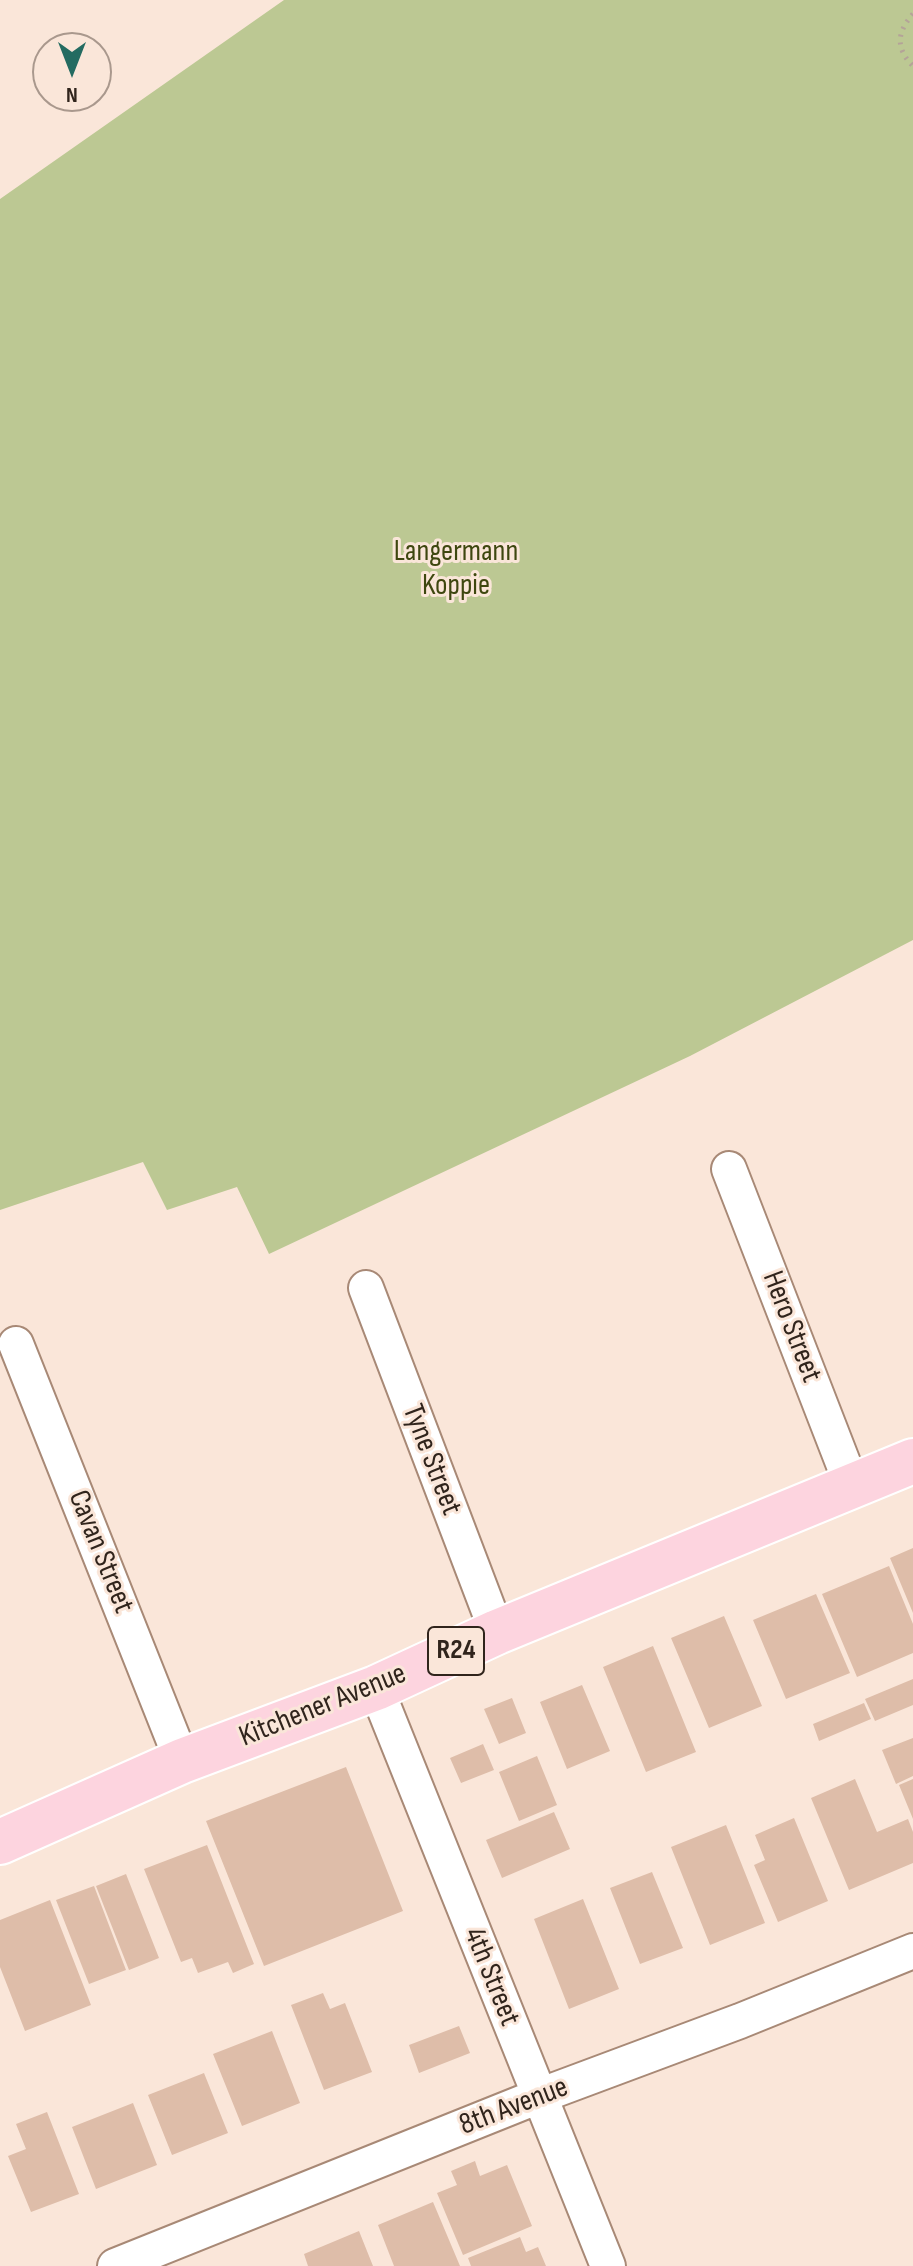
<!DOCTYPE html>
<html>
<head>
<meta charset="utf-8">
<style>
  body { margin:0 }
  #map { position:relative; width:913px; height:2266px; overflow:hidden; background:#fae6d9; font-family:"Sofia Sans Condensed",sans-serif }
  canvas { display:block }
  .north { position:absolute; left:32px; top:32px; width:80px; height:80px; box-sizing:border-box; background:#fae6d9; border:2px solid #a9988d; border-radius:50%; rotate:180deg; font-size:22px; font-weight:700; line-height:32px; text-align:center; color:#30241c }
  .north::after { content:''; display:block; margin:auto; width:28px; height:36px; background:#246b61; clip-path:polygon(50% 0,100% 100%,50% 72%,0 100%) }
</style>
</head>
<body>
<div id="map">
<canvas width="913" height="2266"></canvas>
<div class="north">N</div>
</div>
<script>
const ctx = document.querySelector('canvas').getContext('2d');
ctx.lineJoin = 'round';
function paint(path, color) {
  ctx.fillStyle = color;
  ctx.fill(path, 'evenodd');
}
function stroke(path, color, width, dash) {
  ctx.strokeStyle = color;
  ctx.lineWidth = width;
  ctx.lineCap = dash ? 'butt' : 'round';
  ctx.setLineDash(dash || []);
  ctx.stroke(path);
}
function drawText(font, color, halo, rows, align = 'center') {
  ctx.font = font + ' "Sofia Sans Condensed",sans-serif';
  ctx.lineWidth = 6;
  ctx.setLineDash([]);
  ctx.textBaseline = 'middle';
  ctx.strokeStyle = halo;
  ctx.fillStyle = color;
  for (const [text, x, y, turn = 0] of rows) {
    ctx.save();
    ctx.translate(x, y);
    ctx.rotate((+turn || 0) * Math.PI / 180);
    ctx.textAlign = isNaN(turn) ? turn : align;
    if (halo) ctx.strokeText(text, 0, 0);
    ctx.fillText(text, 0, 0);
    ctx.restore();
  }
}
const green = new Path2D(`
  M284,0h629v940l-223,116 -421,198 -32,-67 -70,23 -24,-48 -143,48v-1011z`);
const building = new Path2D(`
  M913,1548v65l-23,-55z
  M889,1566l24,58v29l-56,24 -35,-83z
  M816,1594l34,79 -64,26 -33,-79z
  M724,1616l38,90 -53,22 -38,-90z
  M653,1646l43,106 -50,20 -43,-105z
  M913,1679v26l-38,16 -10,-22z
  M582,1685l28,66 -43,18 -27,-67z
  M512,1698l14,35 -27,11 -15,-35z
  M864,1703l7,16 -52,22 -6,-17z
  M913,1738v38l-17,8 -14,-34z
  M483,1744l11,26 -33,13 -11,-25z
  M537,1756l20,49 -38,16 -20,-49z
  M346,1767l57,144 -139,55 -58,-145z
  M855,1779l22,53 31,-13 5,13v31l-64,27 -38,-92z
  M913,1779v40l-14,-34z
  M554,1812l16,37 -68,29 -16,-38z
  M794,1818l34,83 -50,21 -24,-57 11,-5 -10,-25z
  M726,1825l39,98 -55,22 -39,-98z
  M207,1845l47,119 -21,9 -5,-11 -30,11 -6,-15 -11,4 -37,-93z
  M652,1872l31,76 -43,16 -30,-76z
  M126,1874l33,84 -30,12 -33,-84z
  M94,1886l32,84 -37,14 -33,-84z
  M583,1899l36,90 -50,20 -35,-90z
  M50,1900l41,105 -66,26 -25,-64v-47z
  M323,1993l7,16 15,-6 27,69 -48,18 -33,-85z
  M459,2026l11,27 -51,20 -10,-28z
  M272,2031l28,72 -58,23 -29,-72z
  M204,2073l24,60 -56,22 -24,-60z
  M133,2103l24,62 -61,24 -24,-62z
  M47,2112l32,82 -48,18 -23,-56 18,-7 -10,-25z
  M475,2161l5,15 27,-11 25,61 -69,29 -26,-62 20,-8 -6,-14z
  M433,2202l27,64h-66l-16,-41z
  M359,2231l14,35h-65l-4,-12z
  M520,2237l6,15 12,-5 8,19h-75l-3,-8z`);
const path = new Path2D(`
  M913,14c-16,18 -18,34 0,52`);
const street = new Path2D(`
  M729,1169l123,317
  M366,1288l131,344
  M16,1344l166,417
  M376,1688l232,578
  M115,2266l424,-170 201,-75 173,-70`);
const primary = new Path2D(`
  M0,1842l182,-81 194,-73 121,-56 416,-171`);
const shields = [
  [456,1651,56]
];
const shieldNames = [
  ["R24",456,1651]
];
const parkNames = [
  ["Langermann",456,552],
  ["Koppie",456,586]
];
const streetNames = [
  ["Hero Street",791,1327,69],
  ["Tyne Street",431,1460,69],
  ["Cavan Street",100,1552,68],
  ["Kitchener Avenue",323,1706,-22],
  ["4th Street",491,1977,68],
  ["8th Avenue",514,2107,-21]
];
paint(green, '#bcc893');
paint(building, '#debda9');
stroke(street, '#a88976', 38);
stroke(primary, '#fff', 48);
stroke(path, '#b4a398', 5, [2, 6]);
stroke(street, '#fff', 34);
stroke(primary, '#fdd4df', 44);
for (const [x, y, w] of shields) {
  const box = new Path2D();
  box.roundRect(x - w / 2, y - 24, w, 48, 6);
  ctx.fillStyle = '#fae6d9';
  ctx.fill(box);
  stroke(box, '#30241c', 2);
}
drawText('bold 28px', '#30241c', null, shieldNames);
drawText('30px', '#3e470f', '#fae6d9', parkNames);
drawText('30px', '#30241c', '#fae6d9', streetNames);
</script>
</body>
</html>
